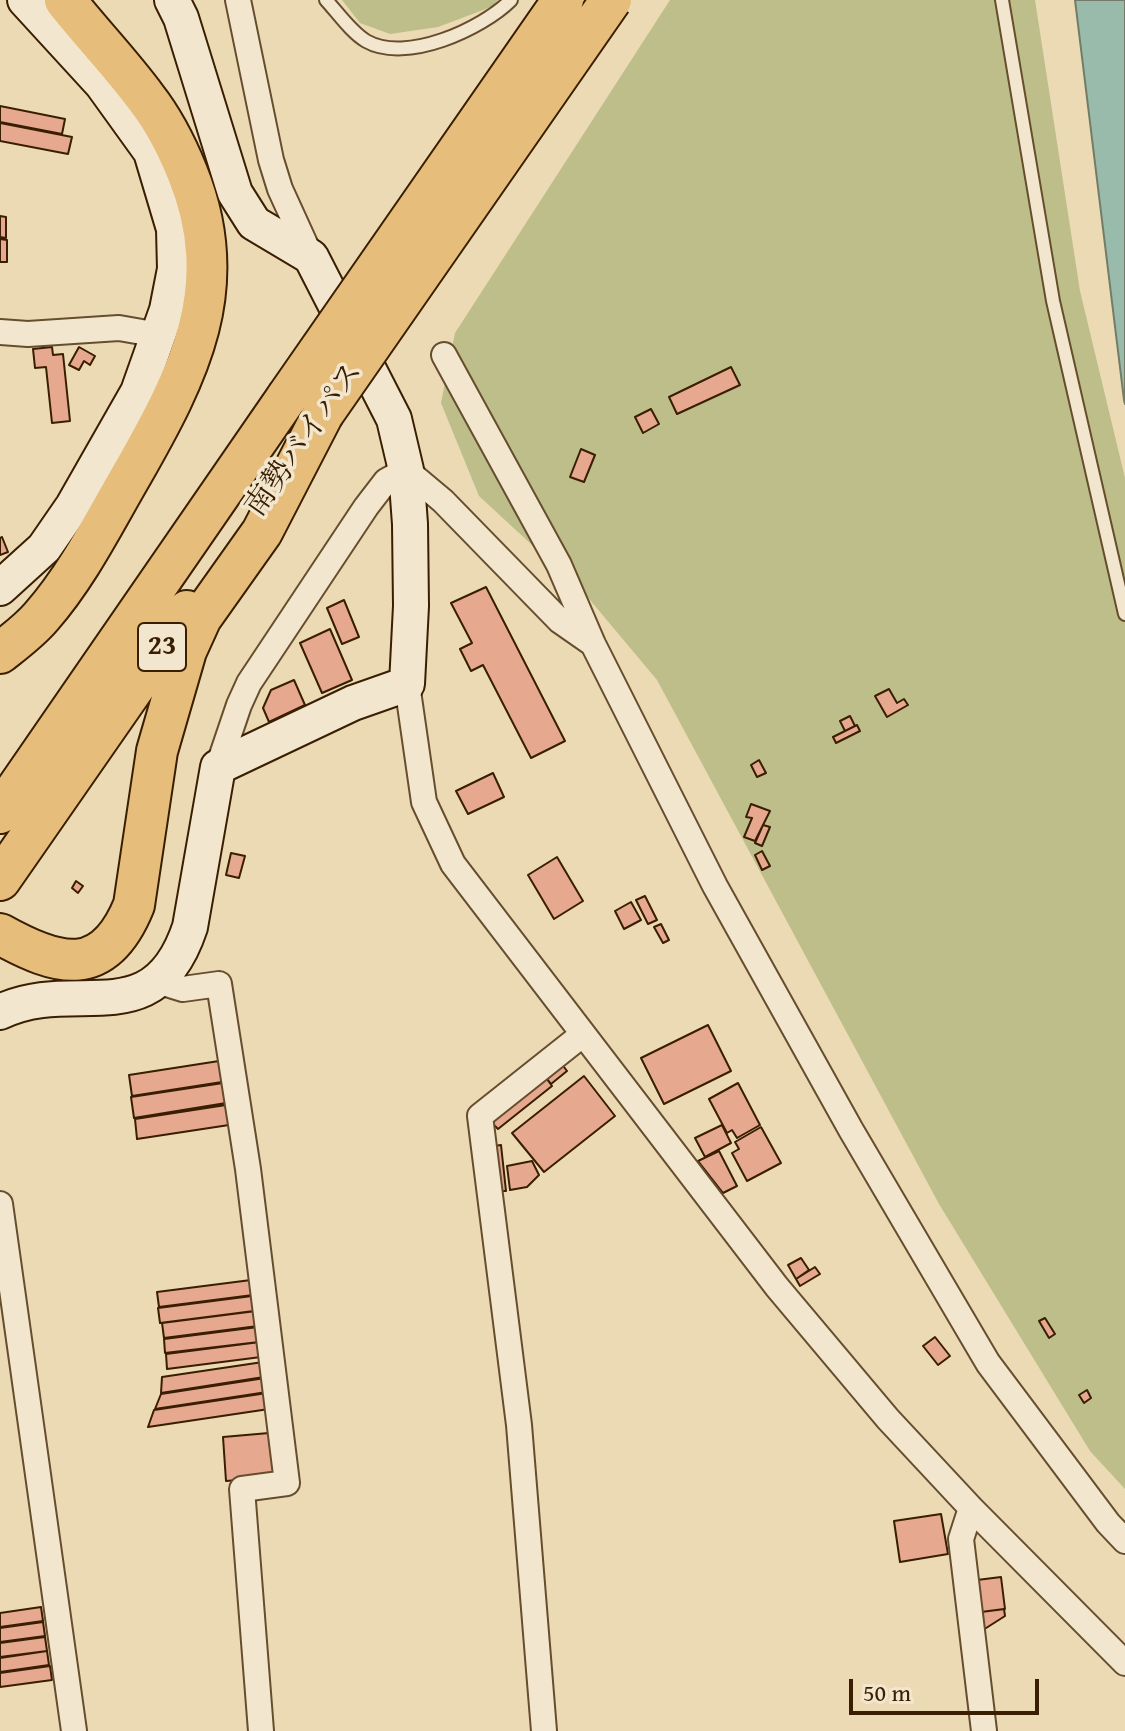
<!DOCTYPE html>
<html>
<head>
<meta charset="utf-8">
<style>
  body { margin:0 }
  #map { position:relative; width:1125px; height:1731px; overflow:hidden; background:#ebdab3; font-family:"Gentium Book Plus",serif }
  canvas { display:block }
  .scale { position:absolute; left:849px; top:1679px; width:190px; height:36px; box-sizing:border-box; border:4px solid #391e02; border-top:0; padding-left:10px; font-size:24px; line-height:28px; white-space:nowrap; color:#391e02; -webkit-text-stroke:6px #f2e7ce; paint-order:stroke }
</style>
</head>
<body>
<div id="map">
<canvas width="1125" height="1731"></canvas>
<div class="scale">50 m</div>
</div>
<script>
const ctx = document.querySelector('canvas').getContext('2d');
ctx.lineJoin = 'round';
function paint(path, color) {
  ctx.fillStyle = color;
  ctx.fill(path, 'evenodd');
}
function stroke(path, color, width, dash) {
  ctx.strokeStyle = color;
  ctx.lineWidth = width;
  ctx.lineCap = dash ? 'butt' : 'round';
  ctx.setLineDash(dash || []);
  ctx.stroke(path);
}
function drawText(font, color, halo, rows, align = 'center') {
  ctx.font = font + ' "Gentium Book Plus","Noto Serif JP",serif';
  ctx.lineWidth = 7;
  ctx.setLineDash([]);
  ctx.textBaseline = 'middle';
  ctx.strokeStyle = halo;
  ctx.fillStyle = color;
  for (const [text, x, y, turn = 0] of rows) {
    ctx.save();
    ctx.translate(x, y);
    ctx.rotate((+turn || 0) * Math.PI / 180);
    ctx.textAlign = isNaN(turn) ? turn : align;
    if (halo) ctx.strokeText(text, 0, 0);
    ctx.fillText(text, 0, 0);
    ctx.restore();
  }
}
const green = new Path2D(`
  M342,0h156l-7,7 -53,20 -48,7 -30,-11z
  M670,0h365l45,291 45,187v1011l-35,-38 -151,-247 -282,-524 -72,-86 -106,-98 -38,-93 14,-70z`);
const water = new Path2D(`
  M1075,0h50v404l-1,-4z`);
const building = new Path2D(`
  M0,106l65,13 -3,15 -62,-12z
  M0,123l72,14 -4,17 -68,-13z
  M0,216l6,1v21l-6,-1z
  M0,239l7,1v22h-7z
  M52,347l1,8 10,-1 7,67 -18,2 -6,-56 -11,1 -2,-19z
  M79,347l16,9 -5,9 -6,-4 -5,9 -10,-5z
  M731,367l9,18 -63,29 -8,-17z
  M651,409l8,15 -16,9 -8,-16z
  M581,449l14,6 -11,27 -14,-5z
  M2,537l6,15 -8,3v-17z
  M486,587l79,154 -34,17 -48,-93 -12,6 -11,-22 12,-6 -21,-40z
  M344,600l15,37 -17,7 -15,-36z
  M330,629l22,51 -30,13 -22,-50z
  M294,680l11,25 -36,17 -6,-14 8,-18z
  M889,689l8,14 7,-4 4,6 -21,12 -12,-21z
  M850,716l5,10 -10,5 -5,-10z
  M857,725l3,6 -24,12 -3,-6z
  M759,760l7,13 -9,4 -6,-12z
  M493,773l11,24 -36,17 -12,-23z
  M751,804l19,7 -15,30 -11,-4 8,-19 -6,-1z
  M763,825l7,2 -8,19 -7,-3z
  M762,851l8,15 -8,4 -7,-15z
  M231,853l14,3 -6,22 -13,-3z
  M557,857l26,44 -29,18 -26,-44z
  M76,881l7,5 -5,7 -6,-5z
  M645,896l12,24 -9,4 -12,-24z
  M631,902l10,18 -17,9 -9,-18z
  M661,924l8,16 -6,3 -9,-16z
  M708,1025l23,46 -67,33 -23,-46z
  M219,1061l3,21 -90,14 -3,-21z
  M561,1063l6,8 -16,13 -6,-8z
  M544,1075l8,11 -54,43 -3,-3 -6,4 1,-12z
  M584,1076l31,40 -71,56 -32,-39z
  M223,1083l3,20 -92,15 -3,-21z
  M738,1083l22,42 -23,13 -5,-8 -5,3 -18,-34z
  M226,1105l3,20 -92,14 -2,-20z
  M722,1125l9,18 -26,14 -10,-19z
  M761,1127l20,36 -34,18 -15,-28 7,-4 -4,-7z
  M501,1145l5,46h-7l-5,-45z
  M719,1151l18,35 -14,7 -25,-32z
  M532,1161l7,14 -12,12 -17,3 -3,-24z
  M801,1258l8,12 -13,9 -8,-14z
  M815,1267l5,7 -20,12 -4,-7z
  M251,1280l2,15 -94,12 -2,-15z
  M252,1296l2,15 -94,12 -2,-15z
  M256,1311l2,15 -94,12 -2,-15z
  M1045,1318l10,16 -6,4 -10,-17z
  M258,1327l1,15 -94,11 -1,-14z
  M935,1337l15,19 -12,9 -15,-19z
  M260,1342l1,15 -94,12 -1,-15z
  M263,1362l1,15 -103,16 1,-16z
  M265,1378l2,14 -112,17 6,-15z
  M1087,1390l4,8 -7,5 -5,-8z
  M267,1393l2,16 -121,18 6,-17z
  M269,1433l1,15 5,-1 2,30 -51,4 -3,-44z
  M941,1514l7,40 -48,8 -6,-41z
  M1001,1577l4,32 -24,3 -4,-32z
  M41,1607l2,14 -43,6v-14z
  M1004,1609l1,7 -22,14 -2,-18z
  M43,1622l2,14 -45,6v-14z
  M45,1637l2,14 -47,6v-14z
  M47,1651l2,14 -49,7v-14z
  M50,1666l2,14 -52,7v-14z`);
const service = new Path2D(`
  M326,0c12,13 25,32 40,41 40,23 116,-12 145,-41
  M1002,0l51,301 72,313`);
const minor = new Path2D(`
  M238,0l33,160 9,29 31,68
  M0,332l28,2 91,-6 40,7
  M444,355l115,210 34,79 122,242 136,244 137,233 120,160 17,18
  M407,684l17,118 29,62 324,423 111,132 83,89 154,155
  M218,767l21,-62 10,-22 117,-176 20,-26 20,-11 37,31 117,120 33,23
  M157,981l26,8 36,-5 29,185 39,314 -45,6 19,242
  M0,1204l74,527
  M971,1508l-10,31 23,192
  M544,1731l-25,-306 -39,-309 102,-81`);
const secondary = new Path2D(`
  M0,588l44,-40 29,-42 65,-114 29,-82 8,-41 -1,-40 -23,-77 -49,-68 -77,-84
  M0,1012c76,-37 153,26 190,-85l28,-160 135,-64 54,-19 4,-78 -1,-82 -4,-54 -12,-51 -83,-162 -57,-34 -19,-30 -54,-175 -9,-18`);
const trunk = new Path2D(`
  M0,653c14,-11 29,-22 41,-36 37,-42 63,-95 91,-143 57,-100 102,-187 55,-302 -11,-27 -23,-51 -41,-74 -25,-34 -55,-65 -81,-98
  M0,813l287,-416
  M0,880l187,-269
  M0,934c59,33 104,45 134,-29l23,-154 29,-100 15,-33 61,-86 61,-118`);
const trunkBridge = new Path2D(`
  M287,397l276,-397
  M323,414l288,-414`);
const shields = [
  [162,647,48]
];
const shieldNames = [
  ["23",162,647]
];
const streetNames = [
  ["南勢バイパス",305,440,-55]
];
paint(green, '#bdbe89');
paint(water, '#98bbab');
stroke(water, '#727c67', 2);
paint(building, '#e7a890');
stroke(building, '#391e02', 2);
stroke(service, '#664d2e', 16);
stroke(minor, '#664d2e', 28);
stroke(secondary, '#391e02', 38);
stroke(trunk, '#391e02', 44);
stroke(service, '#f2e7ce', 12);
stroke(minor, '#f2e7ce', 24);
stroke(secondary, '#f2e7ce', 34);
stroke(trunk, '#e6bd7a', 40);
stroke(trunkBridge, '#391e02', 44, []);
stroke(trunkBridge, '#e6bd7a', 40);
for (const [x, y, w] of shields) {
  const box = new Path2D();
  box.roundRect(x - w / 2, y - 24, w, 48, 6);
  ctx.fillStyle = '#f2e7ce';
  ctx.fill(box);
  stroke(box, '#391e02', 2);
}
drawText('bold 28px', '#391e02', null, shieldNames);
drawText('30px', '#391e02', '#f2e7ce', streetNames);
</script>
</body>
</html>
